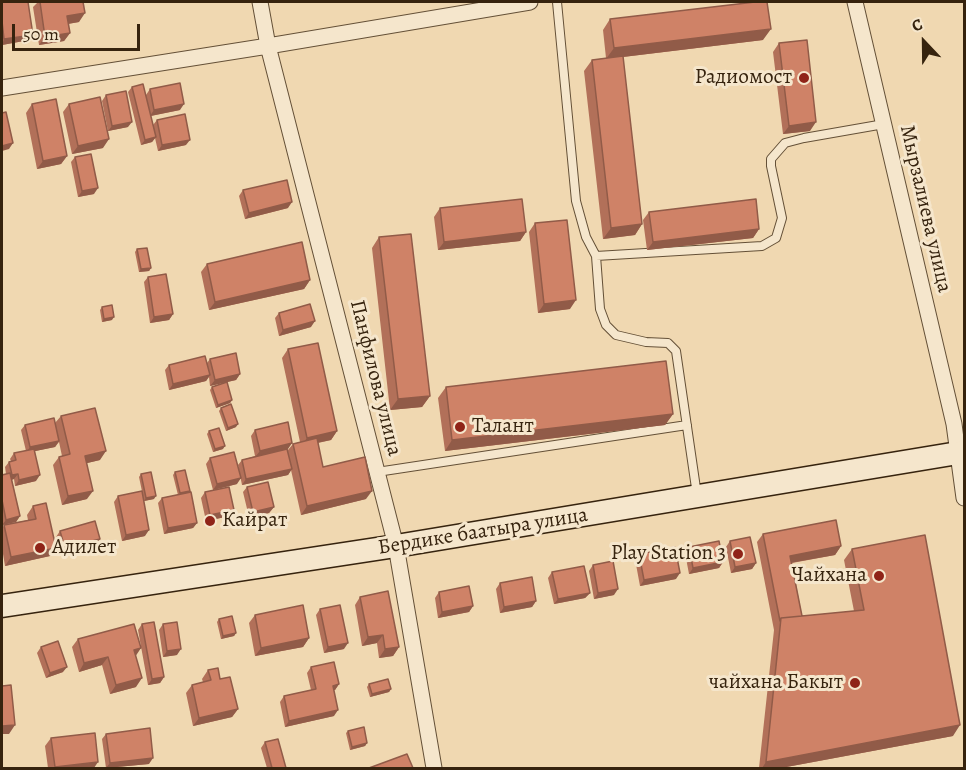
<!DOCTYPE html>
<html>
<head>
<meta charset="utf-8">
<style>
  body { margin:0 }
  #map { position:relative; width:966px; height:770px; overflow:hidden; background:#f0d8b1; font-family:Alegreya,serif }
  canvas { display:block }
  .frame { position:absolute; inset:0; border:3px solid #36230e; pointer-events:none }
  .north { position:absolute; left:894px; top:12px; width:60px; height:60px; -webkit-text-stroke:4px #f5e6cc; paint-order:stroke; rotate:338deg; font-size:16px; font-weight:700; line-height:24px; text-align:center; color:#36230e }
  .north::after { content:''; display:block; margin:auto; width:21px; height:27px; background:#36230e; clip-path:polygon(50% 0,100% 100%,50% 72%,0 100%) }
  .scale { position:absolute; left:12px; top:24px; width:128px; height:27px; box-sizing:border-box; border:3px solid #36230e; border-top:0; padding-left:8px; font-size:18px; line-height:21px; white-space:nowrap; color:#36230e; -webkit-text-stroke:4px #f5e6cc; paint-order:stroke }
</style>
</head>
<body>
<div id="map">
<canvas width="966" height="770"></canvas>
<div class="frame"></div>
<div class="north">С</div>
<div class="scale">50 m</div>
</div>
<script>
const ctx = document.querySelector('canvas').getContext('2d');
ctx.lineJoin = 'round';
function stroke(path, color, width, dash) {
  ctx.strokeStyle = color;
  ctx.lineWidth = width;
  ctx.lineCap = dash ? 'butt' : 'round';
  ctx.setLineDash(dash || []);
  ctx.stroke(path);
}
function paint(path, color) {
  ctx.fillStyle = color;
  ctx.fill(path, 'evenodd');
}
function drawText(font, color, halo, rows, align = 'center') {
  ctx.font = font + ' Alegreya,serif';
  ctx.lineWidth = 6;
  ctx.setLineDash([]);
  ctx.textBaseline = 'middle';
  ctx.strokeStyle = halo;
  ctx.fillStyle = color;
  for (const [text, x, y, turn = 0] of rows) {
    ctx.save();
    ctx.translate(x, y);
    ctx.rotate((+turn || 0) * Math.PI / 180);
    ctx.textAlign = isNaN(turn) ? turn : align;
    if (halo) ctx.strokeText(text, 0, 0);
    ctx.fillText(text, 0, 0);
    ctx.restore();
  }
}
const lane = new Path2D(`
  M557,2l19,199 10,36 10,19 4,53 6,16 10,10 30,7 22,1 8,8 21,144
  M596,256l166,-10 14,-8 6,-20 -11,-52v-7l14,-16 19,-5 80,-14
  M377,472l310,-47`);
const street = new Path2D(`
  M260,2l8,44 128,500 38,222
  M855,2l99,422 10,74
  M2,88l266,-42 262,-44`);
const secondary = new Path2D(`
  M2,606l394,-60 568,-94`);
const wall = new Path2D(`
  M2,2l31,33 -4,5 -27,5z
  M38,2h45l-4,20 -11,2 2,9 -6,8 -25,4 -6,-38z
  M610,19l153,21 -140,17 19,167 -7,11 -32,4 -19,-168 8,-11 14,-2 -3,-28z
  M779,43l31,88 -27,3 -10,-82z
  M132,87l14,8 4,-6 30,21 -29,6 2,9 4,-5 29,25 -28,6 -3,-13 -3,4 -11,3 -13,-53z
  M106,95l22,32 -20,4 -6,-30z
  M32,104l35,52 -6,8 -24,5 -11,-56z
  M69,104l34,44 -31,6 -9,-42z
  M75,157l19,37 -16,3 -7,-35z
  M243,190l45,18 -43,11 -6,-23z
  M440,208l86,24 -6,9 -82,9 -4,-33z
  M649,212l110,17 -6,9 -106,12 -4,-30z
  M535,223l35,86 -32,4 -9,-81z
  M379,237l51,159 -8,11 -32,3 -18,-162z
  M137,249l14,19 -2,3 -10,1 -4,-20z
  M207,264l103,16 -6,9 -95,21 -8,-38z
  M148,277l25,37 -4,6 -19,3 -6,-41z
  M102,307l10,13 -10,2 -2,-12z
  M279,313l32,14 -32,9 -4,-18z
  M288,349l49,82 -6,9 -13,3 5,24 43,32 -65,16 -10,-45 -3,5 -46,10 -4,-20 4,-5 13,-4 -4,-20 4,-6 33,19h-1l1,1 5,-6 7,-2 -18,-84z
  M210,359l30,15 -4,6 -9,2 5,18 -2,3 -14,5 -6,-18 2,-3 14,-5 -16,4 -1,-9 -3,4 -37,9 -4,-20 4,-5 38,-2z
  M446,387l227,27 -8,11 -220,26 -7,-53z
  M221,408l15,19 -10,4 -7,-20z
  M61,416l39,44 -13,3v36l-25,6 -9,-40 6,-8 3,-1 -3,-14 -4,5 -20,4 1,30 -21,5 -1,-7 -2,1 8,36 -4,6 -14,3v-50l4,-1 -1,-7 4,-5 2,-1 -1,-2 4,-6 12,-2 -5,-21 4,-5 30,-2z
  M209,431l14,18 -10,3 -6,-18z
  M210,458l27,26 -24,6 -7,-26z
  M175,472l14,20 8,31 -4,5 -29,6 -6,-31 4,-5 16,-3 -5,-20z
  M141,474l13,25 -10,2 -5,-24z
  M247,487l27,20 -5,6 -20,4 -6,-25z
  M205,492l29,18 -4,6 -24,5 -5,-23z
  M118,496l27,40 -23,5 -8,-39z
  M33,506l17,50 -45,10 -3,-18v-19l2,-4 24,-5 -1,-5z
  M60,531l40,8 -4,5 -35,10 -5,-17z
  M763,534l78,12 -6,9 -43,8 10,53 52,-5 -10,-51 8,-11 101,187 -172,32h-22l15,-138 -17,-88z
  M730,541l26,22 -4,6 -21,4 -5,-26z
  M689,547l34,15 -4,6 -30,6 -4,-21z
  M639,554l37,25 -36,7 -5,-27z
  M593,565l21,30 -20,4 -5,-28z
  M552,572l38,21 -5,5 -31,6 -6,-26z
  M500,583l36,18 -4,6 -32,6 -4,-24z
  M439,592l34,14 -4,6 -31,6 -3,-20z
  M360,597l39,50 -6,9 -14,2 -2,-15 -15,3 -7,-41z
  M320,609l24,40 -20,4 -8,-38z
  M255,615l54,23 -6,9 -48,9 -6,-33z
  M219,619l17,14 -2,3 -13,3 -4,-17z
  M142,624l22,53 -4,6 -12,2 -10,-55z
  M163,624l14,31 -14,2 -4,-27z
  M78,639l57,16 1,32 -26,7 -8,-29 -23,7 -7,-25z
  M41,647l22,25 -17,6 -9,-25z
  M311,667l28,17 -4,6h-1v26l-49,11 -5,-25 4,-6 27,-6 -4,-17z
  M208,670l12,9 18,30 -6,8 -39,9 -7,-33 6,-8 11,-3 -1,-3z
  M369,684l22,5 -2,3 -19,5 -3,-10z
  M348,731l19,12 -2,3 -15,4 -4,-17z
  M106,734l43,30 -43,4 -4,-29z
  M51,738l43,30h-46l-3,-22z
  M265,742l21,26h-19l-6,-20z`);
const shadedWall = new Path2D(`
  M85,13l-6,9 -18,3 6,-9z
  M771,29l-8,11 -157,19 8,-11z
  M70,33l-6,8 -25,4 6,-8z
  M33,35l-4,5 -27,5 2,-6z
  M184,104l-4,6 -30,6 4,-6z
  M132,122l-4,5 -20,4 4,-5z
  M816,122l-6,9 -27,3 6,-8z
  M156,137l-4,5 -11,3 4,-5z
  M109,139l-6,9 -31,6 6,-8z
  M190,140l-4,5 -28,6 4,-6z
  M13,143l-4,6 -7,2v-5z
  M67,156l-6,8 -24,5 6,-8z
  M98,188l-4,6 -16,3 4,-6z
  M292,202l-4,6 -43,11 4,-6z
  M642,224l-7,11 -32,4 8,-11z
  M759,229l-6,9 -106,12 6,-8z
  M526,232l-6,9 -82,9 6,-8z
  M151,268l-2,3 -10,1 2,-3z
  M310,280l-6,9 -95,21 6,-8z
  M576,300l-6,9 -32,4 6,-9z
  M173,314l-4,6 -19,3 4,-6z
  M114,317l-2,3 -10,2 2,-3z
  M315,321l-4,6 -32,9 4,-6z
  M240,374l-4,6 -26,6 5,-6z
  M210,375l-4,6 -37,9 4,-6z
  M430,396l-8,11 -32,3 8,-11z
  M232,400l-2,3 -14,5 2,-3z
  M673,414l-8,11 -220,26 7,-11z
  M238,424l-2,3 -10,4 2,-3z
  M337,431l-6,9 -30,6 6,-8z
  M59,441l-4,6 -29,6 4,-6z
  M292,443l-4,6 -33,8 5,-6z
  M225,446l-2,3 -10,3 2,-3z
  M106,451l-6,9 -21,5 6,-9z
  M292,469l-4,6 -46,10 4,-6z
  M18,474l-4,5 -6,1 4,-5z
  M40,475l-4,6 -21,5 4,-6z
  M241,478l-4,6 -24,6 4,-6z
  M93,491l-6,8 -25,6 6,-9z
  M372,491l-6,8 -65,16 6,-9z
  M156,496l-2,3 -10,2 2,-3z
  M274,507l-5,6 -20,4 4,-5z
  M234,510l-4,6 -24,5 4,-6z
  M20,516l-4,6 -14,3 4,-5z
  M197,523l-4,5 -29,6 4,-6z
  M149,530l-4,6 -23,5 4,-6z
  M100,539l-4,5 -35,10 4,-6z
  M841,546l-6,9 -51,9 6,-8z
  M56,548l-6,8 -45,10 6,-9z
  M723,562l-4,6 -30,6 4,-6z
  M756,563l-4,6 -21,4 4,-6z
  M680,573l-4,6 -36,7 4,-6z
  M618,589l-4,6 -20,4 4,-6z
  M590,593l-5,5 -31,6 4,-5z
  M536,601l-4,6 -32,6 4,-6z
  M473,606l-4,6 -31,6 4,-6z
  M236,633l-2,3 -13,3 2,-3z
  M383,635l-6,8 -15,3 6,-9z
  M309,638l-6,9 -48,9 6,-8z
  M348,643l-4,6 -20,4 4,-6z
  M399,647l-6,9 -14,2 6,-9z
  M141,648l-6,9 -1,-7z
  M181,649l-4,6 -14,2 4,-6z
  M108,657l-6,8 -23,7 5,-9z
  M67,667l-4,5 -17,6 4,-5z
  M164,677l-4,6 -12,2 4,-6z
  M142,678l-6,9 -26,7 6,-9z
  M339,684l-4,6 -6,1 4,-5z
  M391,689l-2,3 -19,5 2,-3z
  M238,709l-6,8 -39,9 6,-8z
  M338,710l-4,6 -49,11 4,-6z
  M15,725l-6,9h-7v-8z
  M960,725l-7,11 -172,32h-19l4,-6z
  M367,743l-2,3 -15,4 2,-3z
  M153,758l-4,6 -43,4 4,-5z
  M98,762l-4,6h-40l1,-1z`);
const building = new Path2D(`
  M2,2h26l5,33 -29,4 -2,-18z
  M40,2h43l2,11 -18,3 3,17 -25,4z
  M755,2h12l4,27 -157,19 -4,-29z
  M807,40l9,82 -27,4 -10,-83z
  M623,56l19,168 -31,4 -19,-168z
  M180,83l4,21 -30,6 -4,-21z
  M143,84l13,53 -11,3 -13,-53z
  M126,91l6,31 -20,4 -6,-31z
  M100,97l9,42 -31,7 -9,-42z
  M56,99l11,57 -24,5 -11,-57z
  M6,112l7,31 -11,3v-33z
  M185,114l5,26 -28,5 -5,-25z
  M91,154l7,34 -16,3 -7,-34z
  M287,180l5,22 -43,11 -6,-23z
  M522,199l4,33 -82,10 -4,-34z
  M756,199l3,30 -106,13 -4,-30z
  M567,220l9,80 -32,4 -9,-81z
  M411,234l19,162 -32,3 -19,-162z
  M302,242l8,38 -95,22 -8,-38z
  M147,248l4,20 -10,1 -4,-20z
  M166,274l7,40 -19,3 -6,-40z
  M310,304l5,17 -32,9 -4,-17z
  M112,305l2,12 -10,2 -2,-12z
  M318,343l19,88 -30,7 -19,-89z
  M236,353l4,21 -25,6 -5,-21z
  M205,356l5,19 -37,9 -4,-19z
  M666,361l7,53 -221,26 -6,-53z
  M227,382l5,18 -14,5 -6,-18z
  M231,404l7,20 -10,4 -7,-20z
  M95,408l11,43 -21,5 8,35 -25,5 -9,-39 11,-3 -9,-38z
  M54,418l5,23 -29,6 -5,-22z
  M288,422l4,21 -32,8 -5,-21z
  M219,428l6,18 -10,3 -6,-18z
  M317,438l6,29 42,-10 7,34 -65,15 -14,-62z
  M34,449l6,26 -21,5 -1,-6 -6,1 -3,-13 7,-2 -2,-7z
  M287,449l5,20 -46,10 -4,-19z
  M234,452l7,26 -24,6 -7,-26z
  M185,470l5,21 -10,2 -5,-21z
  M151,472l5,24 -10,2 -5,-24z
  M10,473l10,43 -14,4 -4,-20v-25z
  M268,482l6,25 -21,5 -6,-25z
  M229,487l5,23 -24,5 -5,-23z
  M142,491l7,39 -23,5 -8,-39z
  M191,492l6,31 -29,5 -6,-30z
  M46,503l10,45 -45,9 -7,-32 32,-6 -3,-13z
  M836,520l5,26 -51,10 12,60 -21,2 -1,3 -17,-87z
  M95,521l5,18 -35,9 -5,-17z
  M925,535l35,190 -194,37 15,-144 83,-8 -12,-61z
  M750,537l6,26 -21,4 -5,-26z
  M719,541l4,21 -30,6 -4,-21z
  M675,547l5,26 -36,7 -5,-26z
  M613,561l5,28 -20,4 -5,-28z
  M584,566l6,27 -32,6 -6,-27z
  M532,577l4,24 -32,6 -4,-24z
  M469,586l4,20 -31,6 -3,-20z
  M388,591l11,56 -14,2 -2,-14 -15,2 -8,-40z
  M303,605l6,33 -48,10 -6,-33z
  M340,605l8,38 -20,4 -8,-38z
  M232,616l4,17 -13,3 -4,-17z
  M154,622l10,55 -12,2 -10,-55z
  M177,622l4,27 -14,2 -4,-27z
  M134,624l7,24 -7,2 8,28 -26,7 -8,-28 -24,6 -6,-24z
  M58,641l9,26 -17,6 -9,-26z
  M334,662l5,22 -6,2 5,24 -49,11 -5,-25 32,-7 -5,-22z
  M218,668l2,11 10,-2 8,32 -39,9 -7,-33 19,-5 -3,-10z
  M388,679l3,10 -19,5 -3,-10z
  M11,685l4,40 -13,1v-40z
  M364,727l3,16 -15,4 -4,-16z
  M150,728l3,30 -43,5 -4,-29z
  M95,733l3,29 -43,5 -4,-29z
  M278,739l8,29h-14l-7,-26z
  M407,754l6,14h-44z`);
const markers = [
  [804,78,6,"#8f2418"],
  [460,427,6,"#8f2418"],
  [210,521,6,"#8f2418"],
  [40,548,6,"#8f2418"],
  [738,554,6,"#8f2418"],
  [879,576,6,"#8f2418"],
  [855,683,6,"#8f2418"]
];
const poiNames = [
  ["Радиомост",792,78],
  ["Талант",472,427,"left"],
  ["Кайрат",222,521,"left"],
  ["Адилет",52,548,"left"],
  ["Play Station 3",726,554],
  ["Чайхана",867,576],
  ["чайхана Бакыт",843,683]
];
const streetNames = [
  ["Мырзалиева улица",925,209,77],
  ["Панфилова улица",375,378,76],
  ["Бердике баатыра улица",483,532,-9]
];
stroke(lane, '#645037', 10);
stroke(street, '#645037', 17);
stroke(secondary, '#36230e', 25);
stroke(lane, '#f5e6cc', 8);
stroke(street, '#f5e6cc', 15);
stroke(secondary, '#f5e6cc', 22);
paint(wall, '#b27059');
paint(shadedWall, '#915b48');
paint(building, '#cf8267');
stroke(building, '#915b48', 1.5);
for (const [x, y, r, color] of markers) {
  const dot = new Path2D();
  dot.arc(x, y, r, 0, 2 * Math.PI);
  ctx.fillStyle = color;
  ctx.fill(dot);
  stroke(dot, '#f5e6cc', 2);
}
drawText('21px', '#36230e', '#f5e6cc', poiNames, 'right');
drawText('21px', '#36230e', '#f5e6cc', streetNames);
</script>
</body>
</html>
